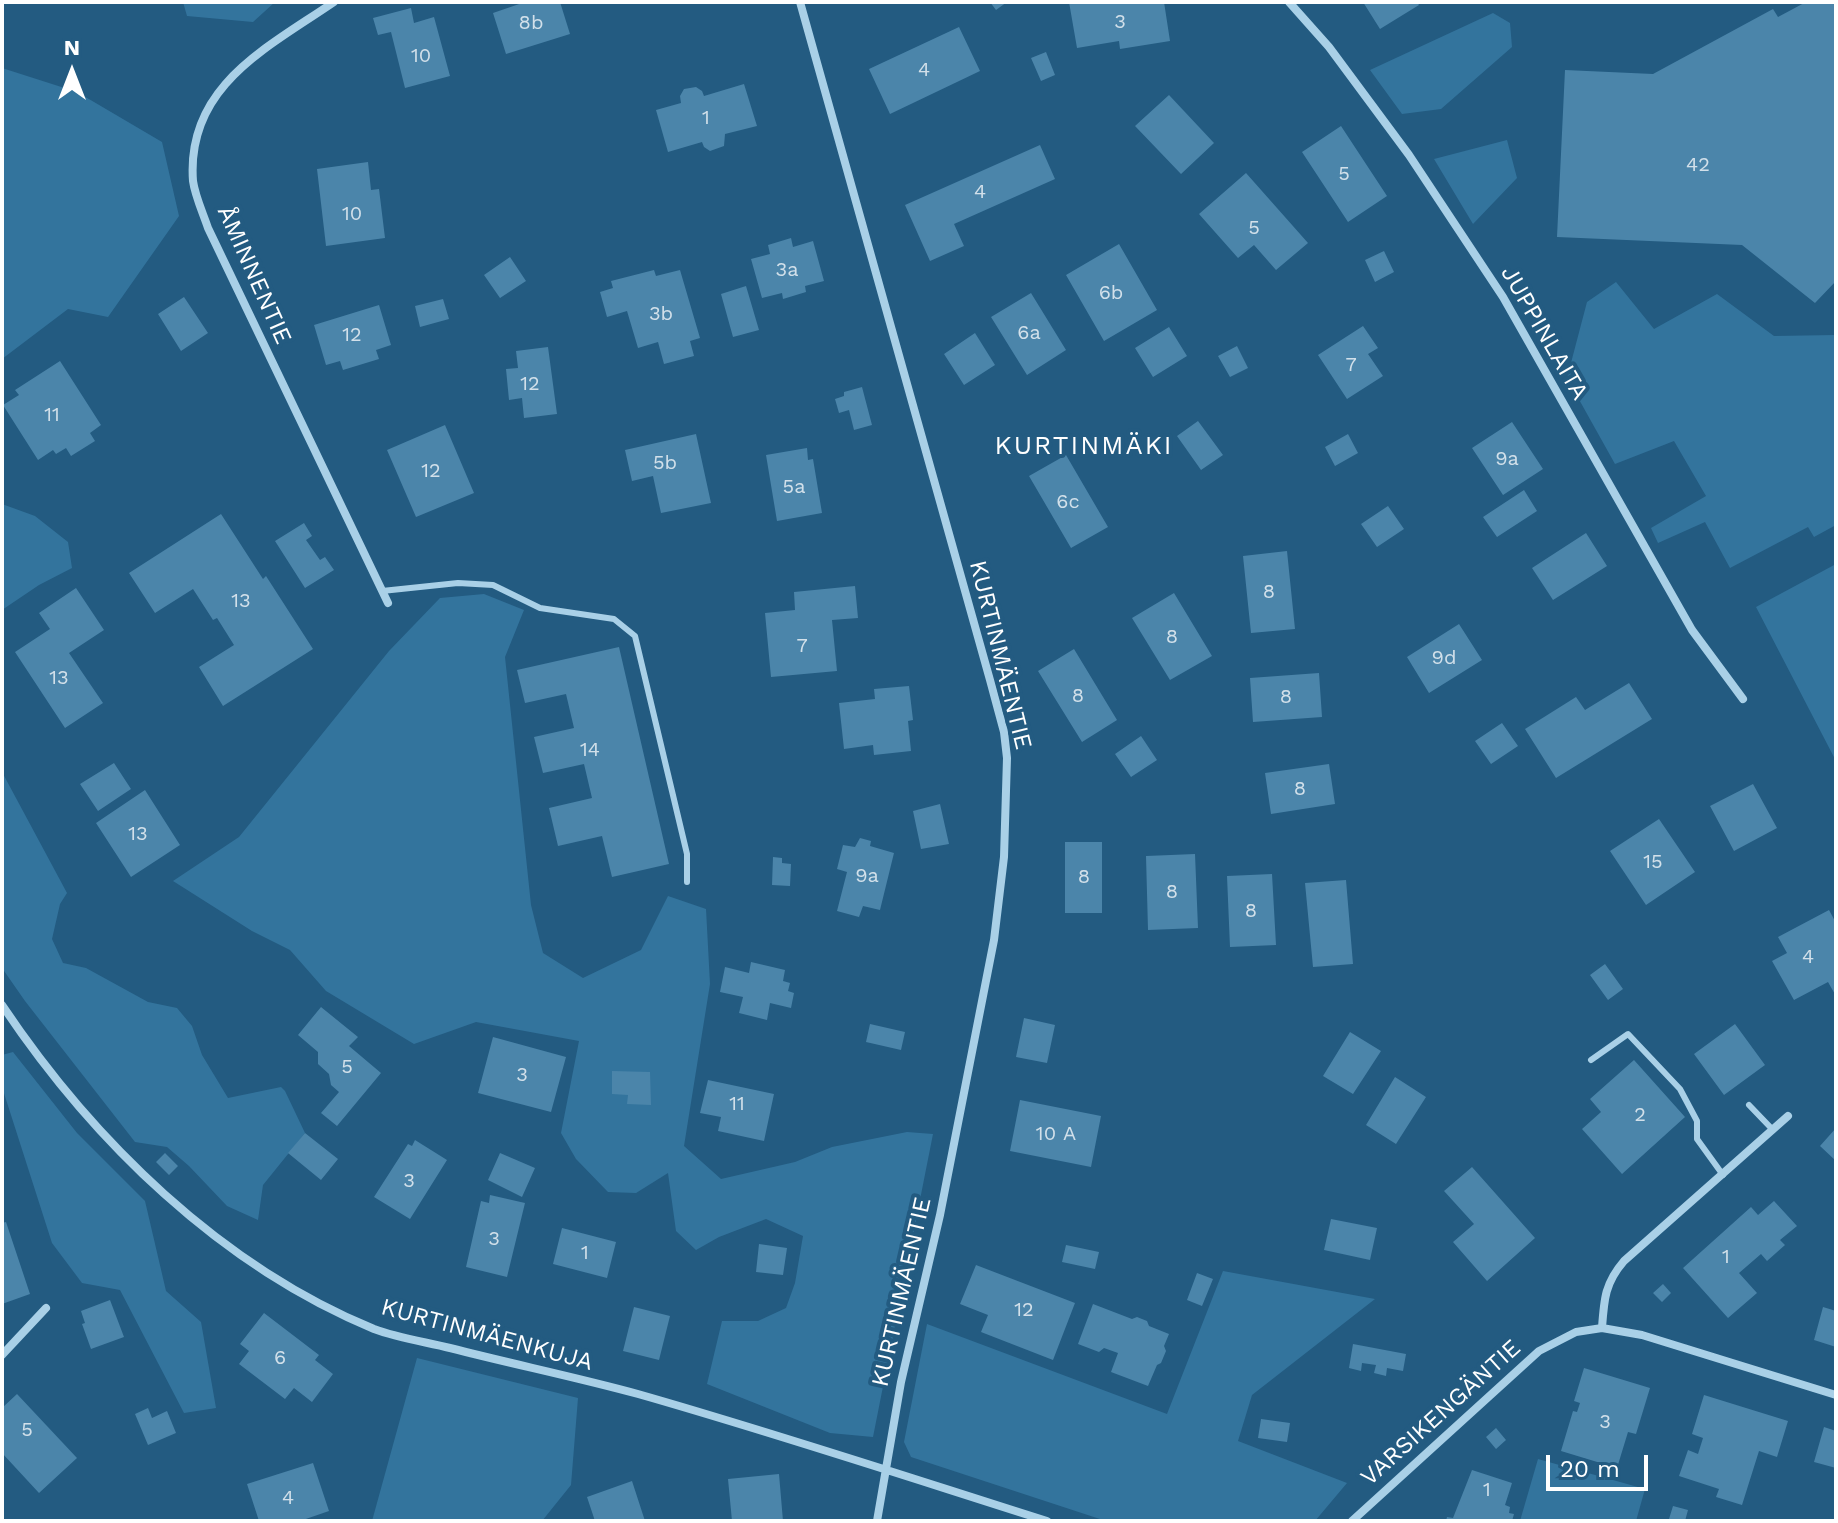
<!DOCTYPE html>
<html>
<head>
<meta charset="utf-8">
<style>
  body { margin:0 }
  #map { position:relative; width:1838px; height:1523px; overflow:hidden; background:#235b81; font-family:"Work Sans",sans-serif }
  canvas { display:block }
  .frame { position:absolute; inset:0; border:4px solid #fff; pointer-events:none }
  .north { position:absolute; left:32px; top:32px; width:80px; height:80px; -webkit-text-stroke:6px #235b81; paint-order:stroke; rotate:0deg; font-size:22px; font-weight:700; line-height:32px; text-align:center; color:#fff }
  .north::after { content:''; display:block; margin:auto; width:28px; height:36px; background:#fff; clip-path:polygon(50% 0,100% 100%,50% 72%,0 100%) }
  .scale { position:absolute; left:1546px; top:1455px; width:102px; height:36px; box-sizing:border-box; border:4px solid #fff; border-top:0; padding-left:10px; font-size:24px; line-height:28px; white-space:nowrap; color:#fff; -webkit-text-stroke:6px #235b81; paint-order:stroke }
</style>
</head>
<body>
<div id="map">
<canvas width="1838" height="1523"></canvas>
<div class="frame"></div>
<div class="north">N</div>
<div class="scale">20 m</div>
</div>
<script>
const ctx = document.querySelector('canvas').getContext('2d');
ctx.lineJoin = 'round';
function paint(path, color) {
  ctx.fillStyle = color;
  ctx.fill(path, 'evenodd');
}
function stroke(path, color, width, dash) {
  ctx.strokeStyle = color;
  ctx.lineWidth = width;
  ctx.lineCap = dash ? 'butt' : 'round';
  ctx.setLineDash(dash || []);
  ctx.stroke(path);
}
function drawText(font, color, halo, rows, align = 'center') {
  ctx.font = font + ' "Work Sans",sans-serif';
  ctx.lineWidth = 8;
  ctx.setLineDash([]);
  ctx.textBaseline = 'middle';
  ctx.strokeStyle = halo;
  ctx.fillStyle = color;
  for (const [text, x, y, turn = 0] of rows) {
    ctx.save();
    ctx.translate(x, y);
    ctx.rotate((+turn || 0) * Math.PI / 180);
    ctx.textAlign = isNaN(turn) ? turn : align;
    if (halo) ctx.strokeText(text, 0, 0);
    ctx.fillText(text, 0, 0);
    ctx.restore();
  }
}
const green = new Path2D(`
  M183,2h92l-22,20 -66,-6z
  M1493,13l17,10 2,24 -71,62 -39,5 -32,-44z
  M2,68l75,24 85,50 17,74 -71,101 -40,-8 -66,50z
  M1507,140l10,38 -44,46 -39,-65z
  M1616,282l38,47 63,-35 57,42 62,-1v190l-22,12 -6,-10 -78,41 -25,-46 -47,21 -7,-15 55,-32 -32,-55 -59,23 -48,-86 20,-76z
  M2,504l33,12 33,26 4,26 -33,17 -37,25z
  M1836,564v197l-80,-154z
  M484,594l40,16 -19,47 26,248 12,48 40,25 58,-28 27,-54 38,13 4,75 -26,162 37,33 74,-17 37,-15 75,-15 26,2 -60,303 -43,-4 -123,-49 15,-63h36l28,-13 9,-25 8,-47 -37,-17 -47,18 -23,13 -20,-19 -8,-58 -32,20 -28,-1 -32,-33 -15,-26 18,-92 -103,-19 -62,22 -88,-53 -36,-41 -38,-19 -79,-50 66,-44 150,-186 51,-53z
  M2,772l65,121 -7,11 -8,35 11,24 23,5 62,34 29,6 15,18 10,29 26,43 53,-11 4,4 20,42 -42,52 -5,35 -31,-14 -38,-40 -22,-19 -32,-5 -110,-141 -23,-33z
  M13,1052l64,81 68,68 21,90 35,31 15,86 -32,5 -64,-123 -38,-7 -30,-40 -50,-156v-32z
  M1223,1271l152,28 -123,96 -14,46 109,42 -32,38h-209l-195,-64 -7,-15 23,-118 240,90z
  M417,1358l161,40 -7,87 -29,36h-170z
  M1538,1459l107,30 -9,32h-116z`);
const building = new Path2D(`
  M525,2h35l10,32 -64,20 -13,-41z
  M990,2h17l-11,8z
  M1069,2h95l6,39 -50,8 -1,-8 -42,7z
  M1363,2h54l2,3 -39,24z
  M1806,2h30v279l-21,22 -73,-58 -185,-8 8,-167 88,4 120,-65 5,8z
  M411,8l3,15 20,-6 16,59 -45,12 -14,-56 -13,3 -5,-17z
  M959,27l21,44 -90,43 -21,-45z
  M1046,52l9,23 -14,6 -10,-23z
  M744,84l13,42 -32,8 -1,12 -14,5 -6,-4 -2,-5 -34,10 -12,-42 25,-7 -1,-7 4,-7 12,-2 6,4 2,5z
  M1169,95l45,48 -33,31 -46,-48z
  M1341,126l46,70 -39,26 -46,-70z
  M1040,145l15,34 -101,45 10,22 -34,15 -25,-56z
  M368,162l3,28 8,-1 6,49 -59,8 -9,-77z
  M1246,173l62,70 -32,27 -22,-25 -16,13 -39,-44z
  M791,238l2,9 20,-6 11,40 -19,5 1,6 -23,7 -1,-6 -20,5 -11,-39 19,-5 -2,-9z
  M1119,244l38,66 -53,31 -38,-66z
  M1384,251l10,21 -19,10 -10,-22z
  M510,257l16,24 -26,17 -16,-23z
  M654,270l2,6 24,-6 20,68 -10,3 4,15 -30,8 -6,-22 -20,6 -11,-37 -20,6 -7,-25 13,-4 -2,-7z
  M746,286l13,44 -26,7 -12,-43z
  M1031,293l35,57 -39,25 -36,-58z
  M184,297l24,36 -27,18 -23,-37z
  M443,299l6,20 -29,8 -5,-21z
  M379,305l12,40 -15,5 3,9 -36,11 -3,-9 -14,4 -12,-40z
  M1363,326l15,22 -10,6 15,22 -36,23 -29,-44z
  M1169,327l18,29 -34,21 -18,-29z
  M975,333l20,32 -31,20 -20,-31z
  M1237,346l11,22 -18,9 -12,-21z
  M548,347l9,67 -33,4 -2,-20 -13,2 -3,-31 12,-1 -2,-17z
  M60,361l41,64 -11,8 5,8 -24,15 -5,-8 -10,6 -3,-4 -15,10 -35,-55 16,-10 -4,-5z
  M862,387l10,38 -18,5 -5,-20 -10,3 -4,-14 9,-3v-4z
  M1198,421l25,34 -22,15 -24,-34z
  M1512,422l31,47 -40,26 -31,-47z
  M445,425l29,68 -58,24 -29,-67z
  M696,434l15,69 -50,10 -8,-37 -21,5 -7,-31z
  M1348,434l10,19 -23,13 -10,-19z
  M807,448l1,12 5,-1 9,54 -45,8 -11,-66z
  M1066,455l42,72 -37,21 -42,-72z
  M1524,490l13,21 -40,26 -14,-20z
  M1388,506l16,23 -27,18 -16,-23z
  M221,514l42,65 3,-3 47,73 -90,57 -24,-39 35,-22 -17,-27 -4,2 -20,-31 -38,24 -26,-40z
  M304,523l8,13 -6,4 14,20 5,-3 9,13 -29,18 -30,-47z
  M1586,533l21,33 -54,34 -21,-32z
  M1287,551l8,78 -44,4 -8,-77z
  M855,586l3,32 -26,2 5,51 -66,6 -6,-64 30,-3 -1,-18z
  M76,588l28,42 -35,23 34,50 -38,25 -50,-76 35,-23 -11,-16z
  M1174,593l38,63 -42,24 -38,-62z
  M1459,624l23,36 -53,33 -22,-36z
  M619,647l50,217 -57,13 -10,-41 -44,10 -9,-38 43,-10 -8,-34 -41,9 -9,-36 40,-9 -8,-34 -41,9 -8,-33z
  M1074,649l43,71 -35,22 -44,-71z
  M1319,673l3,44 -69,5 -3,-44z
  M1629,683l23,36 -96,59 -31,-49 51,-32 9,13z
  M909,686l4,34 -5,1 3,30 -37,4 -1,-10 -29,4 -5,-46 36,-4 -1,-10z
  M1502,723l16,23 -27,18 -16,-23z
  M1141,736l16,24 -26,17 -16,-23z
  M114,763l17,26 -33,22 -18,-27z
  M1329,764l6,40 -64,10 -6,-41z
  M1753,784l24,44 -43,23 -24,-45z
  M145,790l35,55 -49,32 -35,-54z
  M940,804l9,40 -28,5 -8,-38z
  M1659,819l36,53 -49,33 -36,-54z
  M860,838l11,3 -1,5 24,7 -14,57 -17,-4 -4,11 -22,-6 10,-39 -10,-3 6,-24 12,2z
  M1065,842h37v71h-37z
  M1195,854l3,74 -50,2 -2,-74z
  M773,857l9,1v5l9,1 -1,22 -18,-1z
  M1272,874l4,71 -46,2 -3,-71z
  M1346,880l7,84 -40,3 -8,-84z
  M1829,910l7,13v73l-8,-14 -34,18 -22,-39 15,-8 -9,-16z
  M751,962l34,8 -2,11 7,2 -2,8 6,2 -3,15 -21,-5 -3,17 -28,-7 4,-16 -23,-5 5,-25 24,6z
  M1605,964l18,25 -15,11 -18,-25z
  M321,1007l37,30 -9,9 32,27 -44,53 -16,-13 18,-21 -8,-7 -2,-11 -11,-10v-12l-20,-17z
  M1024,1018l31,7 -8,38 -31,-6z
  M870,1024l35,8 -4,18 -35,-8z
  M1735,1024l30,41 -41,30 -30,-41z
  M1350,1032l31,19 -28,43 -30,-18z
  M493,1037l73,20 -15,55 -73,-19z
  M1634,1060l51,57 -63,57 -40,-45 19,-17 -11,-13z
  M612,1071l38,1 1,33 -24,-1 1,-9 -16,-1z
  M1395,1077l31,20 -30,47 -30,-19z
  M708,1080l66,14 -10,47 -46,-10 3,-14 -21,-4z
  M1020,1100l81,16 -10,51 -81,-16z
  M1836,1128v33l-16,-15z
  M305,1133l33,26 -17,21 -33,-27z
  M415,1140l32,20 -37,59 -36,-22 34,-53 4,2z
  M165,1153l13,13 -9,9 -13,-13z
  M500,1153l35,15 -13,29 -34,-17z
  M1472,1167l63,71 -48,43 -34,-39 21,-18 -30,-33z
  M490,1195l35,8 -18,74 -41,-10 15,-66 8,2z
  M1774,1201l23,25 -17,14 5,5 -18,16 -6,-7 -22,19 18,20 -29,25 -45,-50 68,-61 7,8z
  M1331,1219l46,9 -7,32 -46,-10z
  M6,1222l24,72 -28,10v-81z
  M562,1228l54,14 -9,36 -54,-14z
  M759,1244l28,4 -4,27 -27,-3z
  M1066,1245l33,7 -4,17 -33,-7z
  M976,1265l99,38 -22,57 -72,-28 7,-17 -28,-11z
  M1197,1273l16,6 -11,27 -15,-6z
  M1663,1284l8,9 -9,9 -9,-9z
  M110,1300l14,37 -33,12 -9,-25 3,-1 -4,-12z
  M1093,1304l39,15 5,-2 10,4 2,5 20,8 -5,12 2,5 -5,12 -4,2 -9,21 -37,-14 7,-19 -14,-5 -5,4 -21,-8z
  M634,1307l36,9 -11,44 -36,-9z
  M1823,1307l13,4v36l-22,-7z
  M264,1313l55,42 -4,5 18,14 -21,28 -18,-14 -9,11 -46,-35 10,-13 -9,-7z
  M1353,1344l53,10 -3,17 -16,-3 -1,8 -12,-3 2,-8 -14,-2 -1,8 -12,-3z
  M1584,1368l66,20 -14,46 -8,-2 -11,36 -56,-17 12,-40 4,1 3,-9 -6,-2z
  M17,1394l60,64 -38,35 -37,-40v-45z
  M1704,1395l84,26 -11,36 -18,-6 -17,54 -26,-8 3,-8 -40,-13 9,-26 10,4 5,-16 -11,-4z
  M148,1408l4,10 15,-7 9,22 -28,12 -13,-31z
  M1261,1419l29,4 -3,19 -29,-4z
  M1824,1427l12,4v37l-22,-6z
  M1496,1428l10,12 -10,9 -10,-12z
  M313,1463l16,48 -29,10h-41l-12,-37z
  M1472,1470l40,13 -7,22 5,2 -1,6 5,1 -2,7h-66l1,-4 6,1z
  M779,1474l4,47h-51l-4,-42z
  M632,1481l13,40h-50l-8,-24z
  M1673,1506l15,4 -3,11 -16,-2z`);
const service = new Path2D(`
  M382,591l76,-8 35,2 47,23 74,11 21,17 52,218v28
  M1591,1060l37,-26 52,55 17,32v18l26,36
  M1749,1105l24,25`);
const minor = new Path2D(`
  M334,2c-67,46 -148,84 -141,179 2,15 10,32 15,47l180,375
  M800,2l190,678 14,52 3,26 -3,99 -10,83 -54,275 -39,167 -24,139
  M1289,2l40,45 80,108 94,142 189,333 51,69
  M2,1005c91,136 219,261 372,324 24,9 52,13 76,19 62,16 126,29 188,46 137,39 273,84 409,127
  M1602,1328c2,-29 3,-45 22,-67l164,-145
  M2,1355l44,-47
  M1352,1521l187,-170 37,-19 26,-4 40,7 194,60`);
const numberNames = [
  ["3",1120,22],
  ["8b",531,23],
  ["10",421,56],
  ["4",924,70],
  ["1",706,118],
  ["42",1698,165],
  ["5",1344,174],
  ["4",980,192],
  ["10",352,214],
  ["5",1254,228],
  ["3a",787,270],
  ["6b",1111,293],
  ["3b",661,314],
  ["6a",1029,333],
  ["12",352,335],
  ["7",1351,365],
  ["12",530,384],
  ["11",52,415],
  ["9a",1507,459],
  ["5b",665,463],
  ["12",431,471],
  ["5a",794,487],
  ["6c",1068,502],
  ["8",1269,592],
  ["13",241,601],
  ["8",1172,637],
  ["7",802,646],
  ["9d",1444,658],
  ["13",59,678],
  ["8",1078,696],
  ["8",1286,697],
  ["14",590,750],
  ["8",1300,789],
  ["13",138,834],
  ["15",1653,862],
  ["9a",867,876],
  ["8",1084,877],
  ["8",1172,892],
  ["8",1251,911],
  ["4",1808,957],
  ["5",347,1067],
  ["3",522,1075],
  ["11",737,1104],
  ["2",1640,1115],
  ["10 A",1056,1134],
  ["3",409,1181],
  ["3",494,1239],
  ["1",585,1253],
  ["1",1726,1257],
  ["12",1024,1310],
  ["6",280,1358],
  ["3",1605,1422],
  ["5",27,1430],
  ["1",1487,1490],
  ["4",288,1498]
];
const streetNames = [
  ["ÅMINNENTIE",254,275,66],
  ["JUPPINLAITA",1544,333,60],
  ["KURTINMÄENTIE",1000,655,76],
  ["KURTINMÄENTIE",902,1292,-77],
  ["KURTINMÄENKUJA",487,1335,15],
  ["VARSIKENGÄNTIE",1441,1413,-42]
];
const neighbourhoodNames = [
  ["KURTINMÄKI",1084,446]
];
paint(green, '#33749d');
paint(building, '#4b85aa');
stroke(service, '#a9d0e7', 6);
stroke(minor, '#a9d0e7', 8);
drawText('20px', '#d2e0ea', null, numberNames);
drawText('24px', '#fff', '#235b81', streetNames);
ctx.letterSpacing = '2px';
drawText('26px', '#fff', '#235b81', neighbourhoodNames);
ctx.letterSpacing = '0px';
</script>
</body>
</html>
